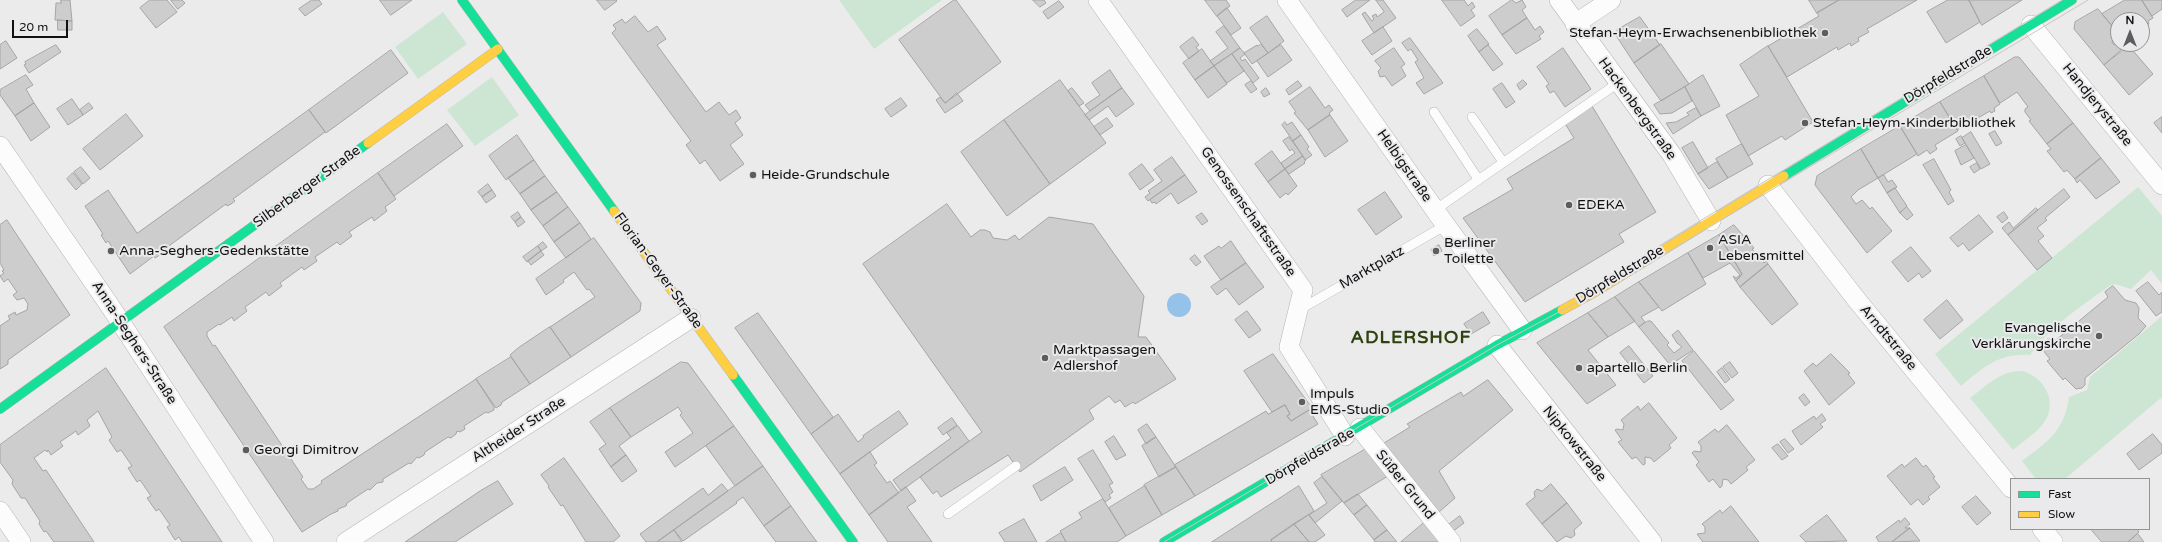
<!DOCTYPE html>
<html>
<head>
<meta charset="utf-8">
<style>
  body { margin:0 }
  #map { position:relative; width:2162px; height:542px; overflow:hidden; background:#ebebeb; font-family:"Varela Round",sans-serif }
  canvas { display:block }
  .legend { position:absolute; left:2010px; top:478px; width:140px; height:52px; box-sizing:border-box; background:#eaeaec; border:1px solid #939394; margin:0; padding:5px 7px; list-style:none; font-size:12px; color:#111 }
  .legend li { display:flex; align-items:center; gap:8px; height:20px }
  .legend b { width:20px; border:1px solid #939394 }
  .north { position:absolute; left:2110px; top:12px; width:40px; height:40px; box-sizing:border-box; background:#eaeaec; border:1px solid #939394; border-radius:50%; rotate:0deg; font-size:11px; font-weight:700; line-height:16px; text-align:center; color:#111 }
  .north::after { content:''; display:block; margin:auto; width:14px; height:18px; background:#5d5d5d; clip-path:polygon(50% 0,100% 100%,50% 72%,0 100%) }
  .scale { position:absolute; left:12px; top:20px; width:56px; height:18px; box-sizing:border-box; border:2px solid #111; border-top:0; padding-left:5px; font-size:12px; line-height:14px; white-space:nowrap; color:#111; -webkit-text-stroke:3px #eaeaec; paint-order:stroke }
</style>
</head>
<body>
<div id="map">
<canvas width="2162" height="542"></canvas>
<ul class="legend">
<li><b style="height:5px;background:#16e098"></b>Fast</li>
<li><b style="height:5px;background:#ffcf43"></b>Slow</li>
</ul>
<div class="north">N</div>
<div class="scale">20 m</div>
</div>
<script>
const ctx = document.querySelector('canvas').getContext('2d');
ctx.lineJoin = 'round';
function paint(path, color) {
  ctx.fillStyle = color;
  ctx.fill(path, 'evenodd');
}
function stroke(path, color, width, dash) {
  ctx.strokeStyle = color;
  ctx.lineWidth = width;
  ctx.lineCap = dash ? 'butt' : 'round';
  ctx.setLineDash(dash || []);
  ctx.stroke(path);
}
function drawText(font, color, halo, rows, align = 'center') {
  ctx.font = font + ' "Varela Round",sans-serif';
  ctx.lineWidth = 4;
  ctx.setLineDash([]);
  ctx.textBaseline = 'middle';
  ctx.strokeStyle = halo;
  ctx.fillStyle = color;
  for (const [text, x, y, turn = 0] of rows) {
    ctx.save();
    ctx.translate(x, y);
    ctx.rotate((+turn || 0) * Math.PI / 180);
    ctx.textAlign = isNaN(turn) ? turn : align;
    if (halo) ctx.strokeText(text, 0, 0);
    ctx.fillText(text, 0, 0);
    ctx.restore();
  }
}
const green = new Path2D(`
  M839,0h103l-68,49z
  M443,12l24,32 -49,35 -23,-32z
  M492,77l27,38 -44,31 -28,-36z
  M2138,187l24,29v68l-11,-14 -20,19 -16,-5 -6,2c-31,23 -55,37 -79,69 -30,-3 -48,13 -69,31l-26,-32z
  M2162,316v81l-97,82h-29l-14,-18c26,-20 42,-29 47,-64l18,-7 3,-13z
  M2022,371c23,6 37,32 21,53 -8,10 -21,18 -30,26l-43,-52c16,-12 31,-28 52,-27z`);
const water = new Path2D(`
  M1167 305a12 12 0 1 1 24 0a12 12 0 1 1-24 0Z`);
const building = new Path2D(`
  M61,0h9l2,21 -17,-1 1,-17h5z
  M150,0h17l10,12 -21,16 -16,-20z
  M171,0h11l3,3 -7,6z
  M312,0h7l3,4 -17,12 -6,-7z
  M380,0h32l-21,15z
  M597,0h19l1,1 -12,9z
  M954,0h2l45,62 -56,41 -46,-63z
  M1033,0h11l2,3 -6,4z
  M1205,0h21l4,6 -13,10z
  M1356,0h14l-23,17 -5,-7z
  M1376,0h7l13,18 -22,15 -12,-19 3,-2 7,9 2,-2 -2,-3 4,-2 1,3 7,-5z
  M1442,0h22l4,6 4,-4 3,5 -4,3 4,6 -14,10z
  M1512,0l4,3 6,-3 4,7 -4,3 5,8 -25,17 -13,-19z
  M1809,0h30l-22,13z
  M1839,0h78l-50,29 2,3 -11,6 1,3 -8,5 -1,-3 -12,7 -1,-3 -50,30 -19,-31 51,-30 -2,-3z
  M1948,0h21l11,22 -34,21 -19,-31z
  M1969,0h53l-40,25z
  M2125,0h17l11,18 -5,3 1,3 -5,4 -2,1v-9h-24v13l-16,-19z
  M2142,0h20v9l-10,7z
  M1059,1l5,6 -16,12 -5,-7z
  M1227,8l14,20 -10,7 -14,-19z
  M2098,9l20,24 -5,3 -1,7 3,2 2,-1 5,5 -18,16 -30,-36 1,-7z
  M635,16l13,16 9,-6 9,13 -9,6 49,67 13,-10 10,13 7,-5 5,8 -6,5 8,12 -13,10 14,19 -24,17 -15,-21 -5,4 -14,-19 5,-4 -79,-108 4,-4 -3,-4 9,-6 3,4z
  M1267,16l17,25 -16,12 -18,-25z
  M1640,17l20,28 -26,18 -17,-26v-7z
  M1527,18l8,12 5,-4 4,6 -5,4 2,3 -25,15 -14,-19z
  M58,20l14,1v9h-14z
  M1224,26l16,22 -26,18 -4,-5 18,-13 -12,-16z
  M1383,27l9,14 -20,14 -10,-14z
  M1477,29l12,15 -10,8 -11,-16z
  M1193,37l6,8 -3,2 3,4 -10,8 -9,-12z
  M1410,38l33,45 -19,11 -8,-11 8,-5 -9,-16 3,-2 -7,-11 -3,2 -6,-8z
  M6,41l11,17 -17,11v-24z
  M1261,44l7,9 -16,11 -8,-11 13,-8 1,1z
  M1661,44l28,40 -28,17 -27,-38z
  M56,45l5,7 -32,21 -5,-8 2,-1 -1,-2z
  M1281,45l11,15 -24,17 -11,-16z
  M1488,45l15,19 -10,7 -14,-19z
  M1768,46l45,76 -28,18 -3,-4 -34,20 -22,-41 33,-19 -19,-31z
  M2129,46l24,28 -24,21 -25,-30z
  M1240,48l5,6 -5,4 2,3 3,-2 14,19 -6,5 -21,-29z
  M1394,48l11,16 -4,3 5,9 -14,10 -7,-10 -5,1 -2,-6 3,-3 -6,-7z
  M1563,48l28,41 -26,18 -11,-16 -4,2 -4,-7 3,-2 -12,-17z
  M1202,49l12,17 -19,14 -12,-17z
  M391,50l17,23 -82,60 -17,-23z
  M1232,54l12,17 -17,12 -13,-17z
  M2015,57h4l54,66 -26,21 -18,-23 2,-1 -6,-8v-3l3,-2 -11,-15 -17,11 -16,-27z
  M1214,66l13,18 -19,14 -13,-18z
  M1110,70l12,18 -32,23 -5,-6 15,-10 -8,-12z
  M26,75l7,10 -7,4 8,14 -19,13 -15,-21v-5z
  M1703,75l17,31 -19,10 -16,-29z
  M1984,76l16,28 -6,4 1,3 -4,2 -1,-2 -33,19 -17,-28z
  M1060,80l46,63 -56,41 -46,-64z
  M1523,80l4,4 -7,6 -3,-5z
  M1251,81l6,8 -6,4 -6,-8z
  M1298,81l4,5 -13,9 -3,-5z
  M1502,83l13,19 -9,6 -13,-19z
  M1310,87l15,21 4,-3 4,5 -4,3 1,2 -22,15 -14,-17 2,-1 -7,-10z
  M1685,87l7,14 -20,12 -12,1 -6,-9z
  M1072,88l12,15 -5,3 -11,-15z
  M1122,88l12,16 -18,13 -8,-11 -19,14 -4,-5z
  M1266,88l4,6 -6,3 -3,-5z
  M957,93l6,8 -18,12 -9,-13 4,-3 5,6z
  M901,98l6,8 -16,11 -6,-8z
  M72,99l11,16 -15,10 -11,-16z
  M1940,102l18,29 -23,14 2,4 -7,5 -3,-4 -9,6 -18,-30z
  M34,103l16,24 -19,14 -16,-25z
  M89,103l4,5 -10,7 -3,-5z
  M1592,106l64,106 -37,22 5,8 -99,60 -62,-84 50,-29 -6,-10 67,-41 -10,-16z
  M1696,108l5,8 -28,18 -7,-11 10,-1 13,-7 -2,-2z
  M309,110l16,22 -92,67 2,2 -4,3 -4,2 -1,-2 -64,47 1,2 -8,5 -1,-2 -24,18 -22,-33 -2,2 -5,-8 2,-1 -18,-28 23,-16 29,43z
  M126,114l17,22 -43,34 -17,-21z
  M1330,115l18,26 -23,16 -17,-27z
  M2162,117v16l-8,-10z
  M1107,118l6,8 -13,9 -6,-8z
  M1004,120l46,64 -43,32 -46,-64z
  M1285,122l2,3 5,-3 9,13 -8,6 -11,-16z
  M2073,123l28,35 -26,21 -8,-9 -3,2 -17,-21 4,-2 -4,-5z
  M447,124l16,22 -69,50 -16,-23z
  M1900,126l17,28 -39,24 -17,-29z
  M1995,131l7,12 -6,3 -7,-12z
  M1971,132l19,32 -9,5 -19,-31z
  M517,135l17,25 -28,20 -17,-24z
  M1301,135l8,12 -2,2 5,6 -7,5 -12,-19z
  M1961,136l4,7 -5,3 -4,-7z
  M1289,137l14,19 -18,13 -4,-6 14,-10 -3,-4 -2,2 -7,-10z
  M1693,142l15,26 -10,6 -16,-26z
  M1742,144l11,20 -25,14 -12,-19z
  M1966,145l8,13 -13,7 -6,-14z
  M1861,149l17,29 -20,12 -7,7 5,7 6,-4 8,9 2,-2 20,24 -25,22 -52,-68 2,-9z
  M1272,151l13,18 -17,13 -13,-18z
  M1303,156l3,4 -2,2 1,1 -16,11 -4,-5z
  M1172,157l13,18 -37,26 -3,-4 5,-4 -2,-2 14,-10 -8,-11z
  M2101,158l19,24 -24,17 -16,-19 -3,3 -2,-4z
  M1934,159l17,31 -2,2 5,9 -6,4 -25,-40z
  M534,160l11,16 -25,18 -12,-16z
  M1717,162l11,16 -19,11 -11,-15z
  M1977,163l3,6 -6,4 -4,-6z
  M1142,164l12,16 -14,10 -11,-16z
  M81,167l9,11 -7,6 -9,-12z
  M1285,169l12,17 -9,9 -2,-2 -6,5 -12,-16z
  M73,173l9,11 -6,6 -9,-11z
  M378,173l18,26 -11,8 2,4 -13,10 -2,-4 -23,15 3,4 -12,9 -3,-3 -22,15 2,4 -13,9 -2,-3 -22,16 2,3 -13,10 -3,-4 -21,15 2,4 -13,10 -2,-4 -12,8 -1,-1 -12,8v4l6,10 2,-1 88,132 -2,2 7,10h5l9,-6 -1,-2 155,-102 18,28v3l-6,3 -2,-1 -22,14 1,3 -5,3 -3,-1 -1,3 -5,4 -3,-1 -23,15 -1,3 -5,3 -2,-1 -6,7 -2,-1 -26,16v3l-6,1 -7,7 -2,-1 -21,14 -1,3 -8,3v2l-7,3 -29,18 -138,-205z
  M1185,175l12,17 -19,12 -7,-11 -15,11 -1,-2 -3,1 -2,-3z
  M1884,175l4,7 4,-2 5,7 -10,6 -9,-15z
  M545,176l12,16 -26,18 -11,-16z
  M488,184l4,6 -10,7 -4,-5z
  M1895,188l12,18 -7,7 -13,-20z
  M2064,189l6,8 -25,21 2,2 -10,8 7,8 -6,5 14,17 -15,12 -29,-35z
  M492,190l4,6 -10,7 -4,-6z
  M557,192l11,15 -25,19 -12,-16z
  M1385,192l17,25 -26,18 -18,-25z
  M947,204l24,33 9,-7h5l5,2 3,6 14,2 8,-5 4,5 30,-23 44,7 51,72 -6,41h8l30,42 -41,25 -2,-2 -8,5 -5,-7 -5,3 -6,-7 -20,14 5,9 -74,53 -12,-17 -67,42 -4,-6 -4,3 -13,-17 62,-45 -119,-168z
  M568,207l12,16 -26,19 -11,-16z
  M1907,207l6,8 -6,5 -7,-7z
  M2036,208l2,2 -30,25 -6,-7 7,-6 4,6z
  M518,212l3,5 -6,5 -4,-5z
  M2004,212l4,6 -6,5 -5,-6z
  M1202,213l6,8 -6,4 -6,-8z
  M1979,215l14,17 -24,19 -6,-8 -5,4 -8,-9z
  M521,217l4,5 -7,5 -3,-5z
  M7,220l63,95 -62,45v4l-8,5v-43l10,-7 -2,-3 7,-4 1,3 11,-5 1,-6 -4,-6 -7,2 -4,-5 4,-3 -9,-13 -4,3 -4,-6 4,-3 -2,-2 2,-1 -4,-7v-38z
  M580,223l11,16 -25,19 -12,-16z
  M1734,225l20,23 -2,1 12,14 2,-2 2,3 -28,23 -4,-6 6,-7 -23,-39z
  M1719,235l23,39 -6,7 -3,-5 3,2 4,-3 -10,-12 -27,15 -15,-25z
  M594,238l47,65 -1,8 -69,46 -21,-30 45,-30 -6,-8 -2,1 -13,-18 -11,8 1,2 -18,13 -10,-16z
  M1231,241l15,22 -25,17 -17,-24 15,-10 2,2z
  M543,242l4,5 -6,4 -3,-5z
  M1439,245l3,6 -8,5 -3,-6z
  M538,246l3,5 -14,11 -4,-5z
  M1911,247l20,24 -9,7 -3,-5 -11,9 -16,-20z
  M541,251l3,4 -13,10 -3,-4z
  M1688,253l18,31 -44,27 -23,-29z
  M1195,255l6,7 -5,4 -6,-7z
  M1246,263l18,24 -25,18 -13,-17 -9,7 -6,-8z
  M1768,264l30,40 -26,21 -32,-38z
  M1639,282l20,25 -18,10 4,5 -6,5 -24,-30z
  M2148,282l11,13 3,-3v20l-6,4 -20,-25z
  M2113,286l12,14 11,3 3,5 -1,10 8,8 -7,8 -54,44v7l-3,3 -6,1 -11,-11 -2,2 -16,-19 3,-2 -8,-10 1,-6 4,-4 9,1 52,-43 -3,-5z
  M1615,297l20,24 -27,16 -20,-24z
  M1947,300l16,20 -23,19 -16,-19z
  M1247,311l14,19 -12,8 -14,-18z
  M1483,312l7,11 -19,11 -7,-10z
  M758,313l75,104 -22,17 -76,-106z
  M1588,313l20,24 -20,13 28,35 -29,19 -50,-61z
  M1648,321h3l18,22 -2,2 7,8 8,-6 -5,-4 -5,-8 6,-5 15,20 -23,15 -31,-38z
  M550,327l21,30 -41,27 -20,-29 8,-7z
  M1629,346l24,30 -9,7 -24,-30z
  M1694,351l40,49 -13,10 -39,-49z
  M1273,354l39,54 -21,13 -4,-5 3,-2 -5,-9 -13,7 -28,-41z
  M1831,354l19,19 -2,1 7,9 -26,22 -25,-34 9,-8 3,3z
  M511,357l19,27 -28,18 -1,3 -5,3 -20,-29z
  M681,362l7,1 46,63 -59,41 -10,-15 28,-19 -13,-18 2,-2 -4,-6 -47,30 -21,-29z
  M1730,362l8,11 -6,5 -9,-11z
  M106,368l116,174h-40l-3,-5 -4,3 -8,-13 3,-2 -11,-16 -3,2 -9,-13 4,-2 -11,-16 -3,2 -9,-14 4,-2 -11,-16 -4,2 -8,-12 3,-3 -14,-26 -11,9 3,6 -12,9 -2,-4 -16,11 3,4 -12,9 -3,-5 -1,2 -2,-2 -11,8 9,13 3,-1 48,72h-40l-8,-11 -2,1 -5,-8 1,-3 -15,-23h-4l-9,-14 1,-4 -13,-18v-17z
  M1722,368l8,11 -5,4 -8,-11z
  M1488,380l25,30 -74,61 16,27 -16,14 -55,-69 26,-16 -3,-3 54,-32 2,4z
  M1804,394l6,8 -5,4 -6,-8z
  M1649,403l28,35 -8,7 2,3 -17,14 -3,-4 -6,-1v7l-2,1 -7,-8 -4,2 -14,-17 4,-2 -7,-10 2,-1 6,1 1,-6 -3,-4 17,-14 2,4z
  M1285,405l5,9 -3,2 4,5 18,-11 9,14 -123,72 -21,-31 92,-54 2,3z
  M610,408l21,29 -12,9 7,9 -15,12 -12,-18 7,-5 -16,-22z
  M899,411l9,13 -68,50 -29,-40 27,-20 20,28 6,-5 -1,-1z
  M1822,414l4,6 -6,4 3,3 -22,18 -9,-14 22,-15 2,3z
  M952,418l5,7 -14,10 -5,-7z
  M1147,424l9,13 -10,7 -8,-14z
  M1727,425l28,35 -9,7 2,3 -17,14 -3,-4 -5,-1 -1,7 -2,2 -7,-9 -4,3 -13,-17 3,-3 -7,-9 2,-2 7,1v-6l-3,-4 17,-13 3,3z
  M734,426l29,40 -28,20 -29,-40z
  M958,426l11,15 -68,50 -8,-11 58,-42 -4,-5z
  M2153,434l9,11v8l-23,17 -12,-16z
  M1114,436l12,19 -10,5 -11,-18z
  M1156,437l20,30 -17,10 -17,-31z
  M1785,439l9,10 -6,4 -8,-11z
  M1778,444l10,12 -6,4 -10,-12z
  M1366,449l22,27 -44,27 -23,-28z
  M1093,450l20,33 -4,2 4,7 -4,3 2,3 -6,4 -27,-43z
  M870,452l7,11 -3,2 13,18 3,-2 9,12 -30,22 -29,-41z
  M626,455l11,16 -15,11 -11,-15z
  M564,458l56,78 -7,6h-27l-23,-37 -2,1 -13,-19 1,-1 -8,-11z
  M1916,458l7,9 3,-2 9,12 -2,1 7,9 -12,10 2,2 -7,6 -5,-6 -7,6 -24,-29 15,-12 2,3z
  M763,466l28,40 -27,20 -21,-29 -7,5 1,1 -54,38 -9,-11z
  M1065,467l8,13 -32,21 -8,-15z
  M1176,467l19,29 -33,19 -18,-30z
  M1322,477l20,24 -27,22 -6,-8 18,-12 -13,-20z
  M498,481l15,23 -58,38h-50l75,-51z
  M722,484l6,7 -71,51h-11l-6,-8 63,-46 5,7z
  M1551,484l16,19 -25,21 -16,-20 9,-7 -1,-5 3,-3 5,2z
  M1145,486l17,29 -36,21 -17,-28z
  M1299,486l15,25 -43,29 1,2h-60z
  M906,487l10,14 -9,6 25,35h-44l-19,-27z
  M1358,494l9,11 -13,10 -10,-12z
  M1976,496l15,17 -14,12 -15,-18z
  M1103,499l23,37 -9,6h-51l-6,-11 22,-13 -3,-5z
  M1567,503l15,20 -8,7 1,5 -4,3 -5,-2 -9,6 -15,-18z
  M1367,505l20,25 -13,10 -20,-25z
  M791,506l17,24 9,12h-41l-12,-16z
  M1731,506l28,36h-56l-6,-8 8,-1v-6l-3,-3 18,-14 2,3z
  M1309,515l16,20 -10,7h-6l-15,-18z
  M1827,515l20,26 -41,1 -6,-6z
  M1460,516l4,7 -12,9 -5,-6z
  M1905,518l5,6 -5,4h5l-18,14h-13l-3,-5 23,-17 1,2z
  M1024,519l13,23h-32l-6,-9z
  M1425,522l16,20h-40z
  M1294,524l15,18h-37l-1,-2z
  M1910,528l10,13 -28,1z
  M2091,529h46l2,3 -11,10h-26z
  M674,530l8,12h-25z
  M1387,530l10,12h-22l-1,-2z
  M1061,533l5,9h-20z
  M2138,534l6,8h-16z`);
const lane = new Path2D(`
  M1434,112l44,67
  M1472,117l31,45
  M1435,210l183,-127
  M1299,310l147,-85
  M948,514l68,-48`);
const street = new Path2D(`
  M1098,0l205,290 -14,57 56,89
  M1287,0l155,220 80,110
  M1559,0l113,155 39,66
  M1575,24l36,-24
  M2031,25l131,160
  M0,146l110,160 154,236
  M1768,185l88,114 155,189
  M1497,345l155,197
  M1360,428l91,114
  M0,511l21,31
  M2042,529l11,13
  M346,542l345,-224`);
const fast = new Path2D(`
  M462,0l152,211
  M1784,176l288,-176
  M733,375l120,167
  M0,409l368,-266
  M1164,542l333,-197 65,-35`);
const slow = new Path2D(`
  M368,143l130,-94
  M614,211l119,164
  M1562,310l33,-18 189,-116`);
const tram = new Path2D(`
  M1600,286l18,-15 444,-271
  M1164,542l333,-197 141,-75 450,-270`);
const markers = [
  [1825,33,4,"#5d5d5d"],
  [1805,123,4,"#5d5d5d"],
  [753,175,4,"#5d5d5d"],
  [1569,205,4,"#5d5d5d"],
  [1710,248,4,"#5d5d5d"],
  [111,251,4,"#5d5d5d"],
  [1436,251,4,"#5d5d5d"],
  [2099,336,4,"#5d5d5d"],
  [1045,358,4,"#5d5d5d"],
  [1579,368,4,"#5d5d5d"],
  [1302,402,4,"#5d5d5d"],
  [246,450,4,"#5d5d5d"]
];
const poiNames = [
  ["Stefan-Heym-Erwachsenenbibliothek",1817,33,"right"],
  ["Stefan-Heym-Kinderbibliothek",1813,123],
  ["Heide-Grundschule",761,175],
  ["EDEKA",1577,205],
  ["ASIA",1718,240],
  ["Lebensmittel",1718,256],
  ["Berliner",1444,243],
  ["Toilette",1444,259],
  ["Anna-Seghers-Gedenkstätte",119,251],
  ["Evangelische",2091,328,"right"],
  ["Verklärungskirche",2091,344,"right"],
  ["Marktpassagen",1053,350],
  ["Adlershof",1053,366],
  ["apartello Berlin",1587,368],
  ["Impuls",1310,394],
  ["EMS-Studio",1310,410],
  ["Georgi Dimitrov",254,450]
];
const streetNames = [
  ["Dörpfeldstraße",1948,75,-31],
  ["Handjerystraße",2097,105,51],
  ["Hackenbergstraße",1637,109,54],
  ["Helbigstraße",1404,166,55],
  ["Silberberger Straße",307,187,-36],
  ["Genossenschaftsstraße",1248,212,55],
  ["Marktplatz",1372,268,-30],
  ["Florian-Geyer-Straße",658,271,54],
  ["Dörpfeldstraße",1620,275,-31],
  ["Arndtstraße",1888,338,50],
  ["Anna-Seghers-Straße",134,343,57],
  ["Altheider Straße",519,430,-33],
  ["Nipkowstraße",1574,444,51],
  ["Dörpfeldstraße",1310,457,-30],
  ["Süßer Grund",1405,485,51]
];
const districtNames = [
  ["ADLERSHOF",1411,338]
];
paint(green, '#cde6d3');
paint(water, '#94c2e9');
paint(building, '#cdcdcd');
stroke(building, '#a5a5a5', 1);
stroke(lane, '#b5b5b5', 10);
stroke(street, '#b5b5b5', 20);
stroke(fast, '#b5b5b5', 10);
stroke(slow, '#b5b5b5', 10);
stroke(lane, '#fcfcfc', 9);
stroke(street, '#fcfcfc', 19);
stroke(fast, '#16e098', 9);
stroke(slow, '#ffcf43', 9);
stroke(tram, '#c7c7c7', 1);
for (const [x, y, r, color] of markers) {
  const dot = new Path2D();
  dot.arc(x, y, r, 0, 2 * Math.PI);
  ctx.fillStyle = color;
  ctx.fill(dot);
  stroke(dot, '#eaeaec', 1.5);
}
drawText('14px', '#111', '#eaeaec', poiNames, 'left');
drawText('14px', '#111', '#eaeaec', streetNames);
ctx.letterSpacing = '1px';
drawText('bold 18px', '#2e420e', '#eaeaec', districtNames);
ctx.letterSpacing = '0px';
</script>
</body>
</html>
